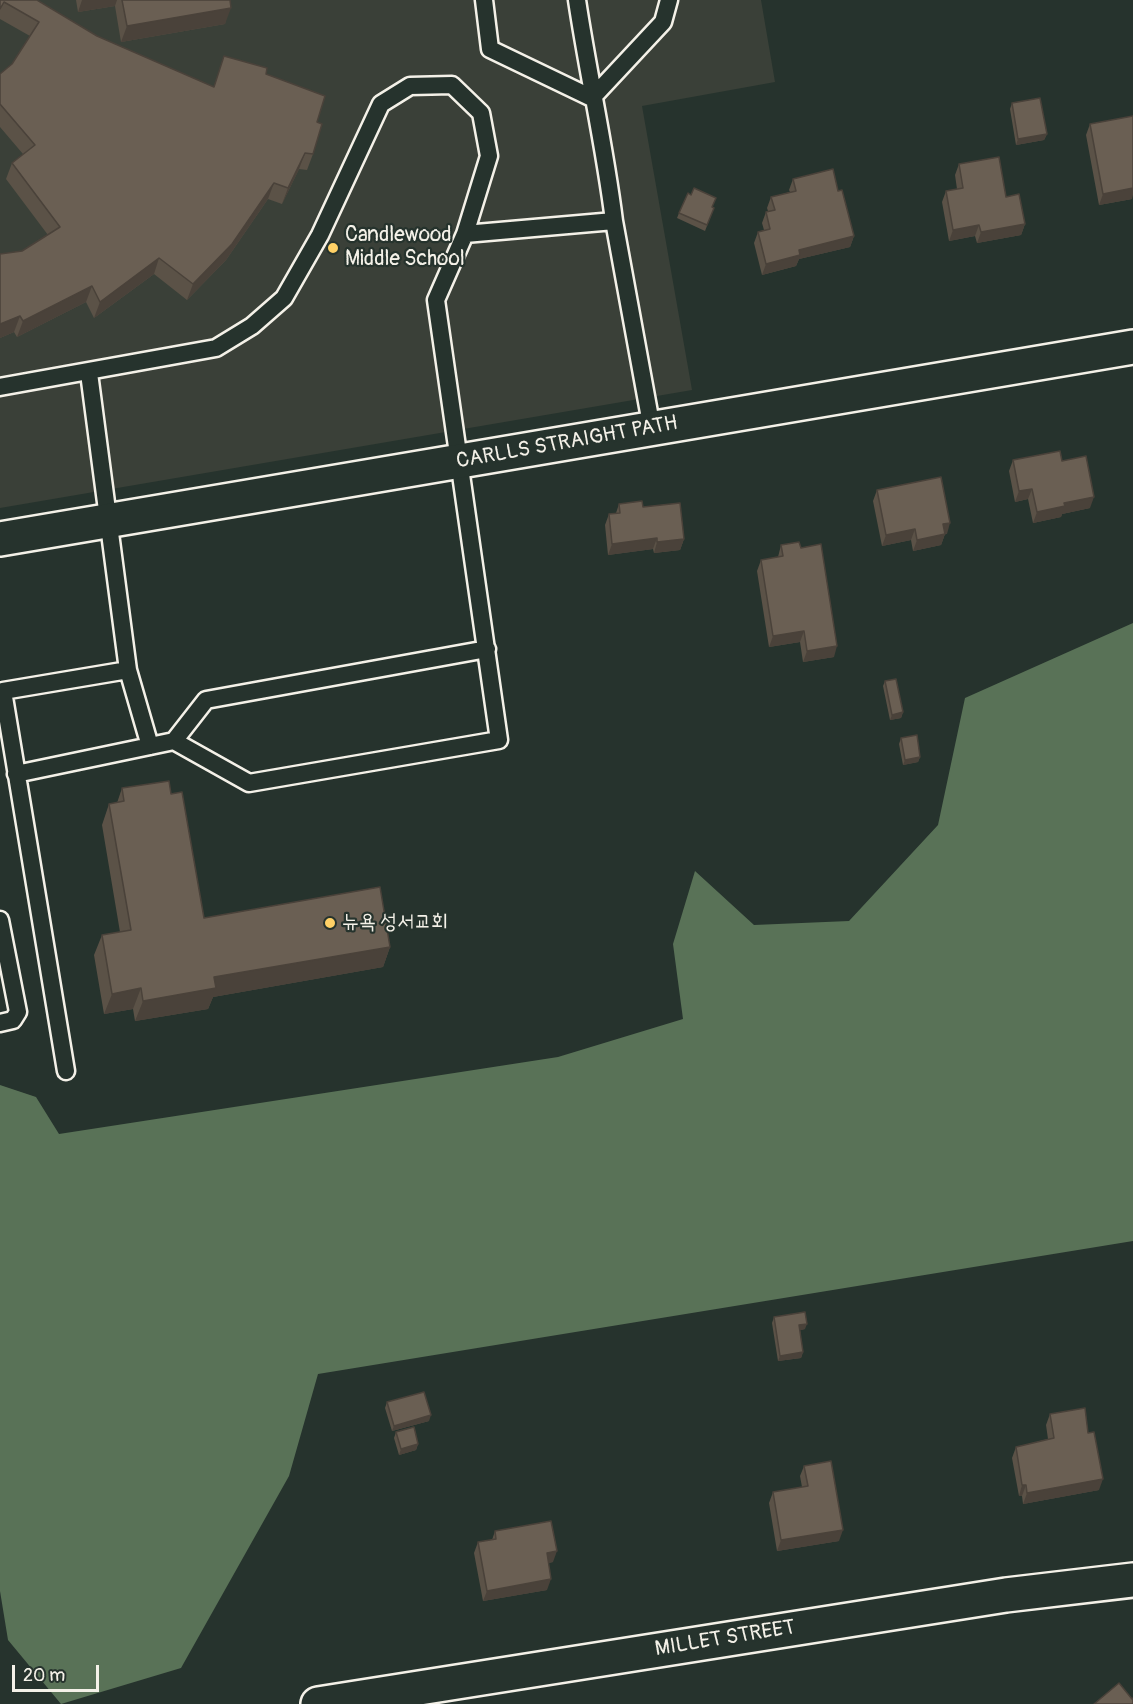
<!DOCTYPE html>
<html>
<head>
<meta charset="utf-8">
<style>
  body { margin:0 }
  #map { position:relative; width:1133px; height:1704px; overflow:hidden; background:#26332d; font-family:Pangolin,sans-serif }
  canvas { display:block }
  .scale { position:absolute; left:12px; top:1665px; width:87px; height:27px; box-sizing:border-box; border:3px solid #f4f1e8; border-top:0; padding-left:8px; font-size:18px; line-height:21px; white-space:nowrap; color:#f4f1e8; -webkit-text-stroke:4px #26332d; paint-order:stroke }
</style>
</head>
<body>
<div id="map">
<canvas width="1133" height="1704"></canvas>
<div class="scale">20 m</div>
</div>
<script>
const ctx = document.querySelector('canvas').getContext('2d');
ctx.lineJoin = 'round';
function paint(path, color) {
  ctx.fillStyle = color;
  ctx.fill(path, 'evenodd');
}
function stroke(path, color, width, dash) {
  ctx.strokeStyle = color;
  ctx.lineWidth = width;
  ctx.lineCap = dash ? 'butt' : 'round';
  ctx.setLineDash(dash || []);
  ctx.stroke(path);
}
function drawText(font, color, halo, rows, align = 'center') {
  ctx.font = font + ' Pangolin,"Poor Story",sans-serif';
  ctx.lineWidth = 4.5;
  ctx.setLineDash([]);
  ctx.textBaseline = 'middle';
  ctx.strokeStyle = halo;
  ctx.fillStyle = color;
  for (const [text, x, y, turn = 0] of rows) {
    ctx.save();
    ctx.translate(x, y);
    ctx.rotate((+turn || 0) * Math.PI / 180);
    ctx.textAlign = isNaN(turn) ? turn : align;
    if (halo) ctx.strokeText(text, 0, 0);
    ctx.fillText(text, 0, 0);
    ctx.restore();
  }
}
const built = new Path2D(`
  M0,0h761l14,82 -133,24 50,284 -692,118z`);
const green = new Path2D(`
  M1133,623v618l-815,133 -29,102 -108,192 -120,36 -53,-64 -8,-49v-506l36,12 23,37 499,-77 125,-38 -10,-75 22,-73 59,54 95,-4 89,-96 27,-127z`);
const service = new Path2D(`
  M484,0l6,49 102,49
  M592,98l71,-76 6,-22
  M614,221l38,208
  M465,234l149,-13c-9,-74 -26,-147 -37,-221
  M89,373l39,297 22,76
  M0,387l216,-39 36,-22 32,-28 36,-63 61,-131 29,-18 42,-1 29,28 8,43 -24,78 -29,66 63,440 -250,43 -75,-42 -158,33
  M174,741l32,-41 281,-51
  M0,920l18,92 -5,8 -13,3
  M66,1071l-63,-380 125,-21`);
const minor = new Path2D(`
  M318,1704l688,-109 127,-15`);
const tertiary = new Path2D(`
  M0,539l1133,-192`);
const wall = new Path2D(`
  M0,0l97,36 116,51 53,-13 51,48 -4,32 -6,16 -8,-1 -17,35 -14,-5 -42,61 -39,40 -33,-26 -60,44 -8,-16 -69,35 -3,-5 -14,6v-84l22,-3 26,-16 -42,-56 6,-16 11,-9 -23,-27v-53l12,-10 18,-28 -30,-17z
  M76,0h154l-5,24 -104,18 -6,-36 -37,6z
  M1012,103l35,31 -3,6 -28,5 -6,-36z
  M1090,124l42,75 -33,6 -13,-70z
  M959,164l47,33 19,27 -4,11 -44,8 -2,-7 -26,5 -7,-39 4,-11 11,-2 -2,-14z
  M793,179l45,12 16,45 -4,11 -51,12 -3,7 -34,9 -8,-32 4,-11 6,-2 -2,-7 4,-11 2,-1 -1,-3 4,-11 19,-5 -1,-2z
  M713,208h1l-9,23 -28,-13 2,-5z
  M1013,460l77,48 -28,6 -1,3 -28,6 -5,-24 -13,3 -6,-31z
  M877,490l70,44h-2l-4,11 -28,6 -2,-11 -29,6 -9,-45z
  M619,504l24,3 41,32 -4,11 -26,3 -1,-4 -45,6 -3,-30 4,-11 7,-1z
  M781,545l20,3 33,109 -31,5 -3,-20 -31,5 -12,-76 4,-11 17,-3z
  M885,681l18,31 -2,6 -11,2 -7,-34z
  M901,738l19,19 -2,5 -15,3 -4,-21z
  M122,788l49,6 33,124 186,29 -7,20 -170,30 -5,12 -73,12 -2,-12 -29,5 -10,-59 8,-20 18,-3 -18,-107 7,-21 8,-1z
  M774,1317l31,12 -5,1 3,22 -2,6 -23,3 -6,-38z
  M387,1402l42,19 -37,10 -7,-23z
  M1050,1414l49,76 -76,14 -1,-8h-3l-7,-38 4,-11 32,-8 -2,-14z
  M396,1432l22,12 -2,6 -17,5 -5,-17z
  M804,1466l35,75 -62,10 -8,-48 4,-11 29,-5 -2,-11z
  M495,1531l58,31 -5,1 -1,27 -64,11 -9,-48 4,-11 14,-2z`);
const shadedWall = new Path2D(`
  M82,0h35l-2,6 -37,6z
  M231,8l-6,16 -104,18 6,-16z
  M1047,134l-3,6 -28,5 2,-6z
  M305,153l-6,16 -17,35 6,-16z
  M274,183l-6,16 -42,61 -39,40 6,-16z
  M1133,187v8l-1,4 -33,6 4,-11z
  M1025,224l-4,11 -44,8 4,-11z
  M979,225l-4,11 -26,5 4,-11z
  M854,236l-4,11 -51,12 -3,7 -34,9 4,-11 33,-14z
  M159,258l-5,16 -60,44 6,-16z
  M92,286l-6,16 -69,35 6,-16z
  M20,316l-6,16 -14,6v-14z
  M1032,489l-4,10 -13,3 4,-11z
  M1094,497l-4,11 -28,6 -1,3 -28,6 4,-11 27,-9z
  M950,523l-3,11 -8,1 4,-11z
  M915,529l-4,11 -29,6 4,-11z
  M945,534l-4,11 -28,6 4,-11z
  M657,538l-4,11 -45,6 4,-11z
  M684,539l-4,11 -26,3 3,-11z
  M804,631l-4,11 -31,5 4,-11z
  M837,646l-3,11 -31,5 4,-11z
  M903,712l-2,6 -11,2 2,-5z
  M920,757l-2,5 -15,3 2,-5z
  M390,947l-7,20 -170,30 -5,12 -73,12 8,-20 71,-24z
  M141,988l-8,21 -29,5 8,-20z
  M807,1324l-2,5 -8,2 2,-6z
  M803,1352l-2,6 -23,3 2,-5z
  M431,1415l-2,6 -37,10 2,-5z
  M418,1444l-2,6 -17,5 2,-6z
  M1103,1479l-4,11 -76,14 4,-11z
  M1022,1485h4l-4,11h-3z
  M843,1530l-4,11 -62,10 4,-11z
  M557,1551l-4,11 -10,2 4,-11z
  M551,1579l-4,11 -64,11 4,-10z`);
const building = new Path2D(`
  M0,0h37l60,36 117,51 10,-31 43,12 -1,6 59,22 -8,26 5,2 -9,30 -8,-1 -17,35 -14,-5 -42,61 -39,40 -34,-26 -59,44 -8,-16 -69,35 -3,-5 -20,8v-70l22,-3 38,-24 -48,-64 23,-18 -35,-41v-30l12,-10 27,-42 -35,-20 -4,7z
  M122,0h108l1,8 -104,18z
  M1040,98l7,36 -29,5 -6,-36z
  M1133,116v72l-30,6 -13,-70z
  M999,157l7,40 13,-3 6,30 -44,8 -2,-7 -26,5 -7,-39 17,-3 -4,-24z
  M833,169l5,22 4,-1 12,46 -55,14 1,5 -34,9 -8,-32 12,-3 -4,-17 9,-2 -4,-13 25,-6 -3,-12z
  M694,188l22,10 -4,9 2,1 -7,17 -28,-12 9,-20 3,2z
  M1060,451l2,10 24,-5 8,41 -30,6 1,3 -28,6 -5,-23 -13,2 -6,-31z
  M941,477l9,46 -7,1 2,10 -28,6 -2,-11 -29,6 -9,-45z
  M642,501l1,6 37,-4 4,36 -27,3v-4l-45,6 -3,-30 11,-1 -1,-9z
  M799,542l2,6 20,-4 16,102 -30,5 -3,-20 -31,5 -12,-76 22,-4 -2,-11z
  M896,679l7,33 -11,3 -7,-34z
  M917,735l3,22 -15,3 -4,-22z
  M169,781l2,13 11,-2 22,126 176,-31 10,60 -176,30 2,11 -73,13 -2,-13 -29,6 -10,-59 29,-5 -22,-126 15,-3 -2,-13z
  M805,1312l2,12 -8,1 4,27 -23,4 -6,-39z
  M424,1392l7,23 -37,11 -7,-24z
  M1085,1408l3,25 6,-1 9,47 -76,14 -1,-8h-4l-6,-38 38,-9 -4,-24z
  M414,1427l4,17 -17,5 -5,-17z
  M831,1461l12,69 -62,10 -8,-48 35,-6 -4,-20z
  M551,1521l6,30 -10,2 4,26 -64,12 -9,-49 18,-3 -1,-8z
  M1119,1683l13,16 1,-1v6h-39z`);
const markers = [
  [333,248,6,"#ffd166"],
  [330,923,6,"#ffd166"]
];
const poiNames = [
  ["Candlewood",345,236],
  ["Middle School",345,260],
  ["뉴욕 성서교회",342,923]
];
const streetNames = [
  ["CARLLS STRAIGHT PATH",567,443,-10],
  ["MILLET STREET",725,1639,-9]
];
paint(built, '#3a4038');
paint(green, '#597257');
stroke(service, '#f4f1e8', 21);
stroke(minor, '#f4f1e8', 38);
stroke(tertiary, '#f4f1e8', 38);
stroke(service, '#26332d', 16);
stroke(minor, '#26332d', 33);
stroke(tertiary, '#26332d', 33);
paint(wall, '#5b5247');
paint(shadedWall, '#4a423a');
paint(building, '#6a5f53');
stroke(building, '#4a423a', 1.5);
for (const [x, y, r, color] of markers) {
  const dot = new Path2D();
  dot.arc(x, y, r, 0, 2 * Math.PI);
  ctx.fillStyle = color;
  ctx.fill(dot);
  stroke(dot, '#26332d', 2);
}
drawText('21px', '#f4f1e8', '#26332d', poiNames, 'left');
drawText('21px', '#f4f1e8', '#26332d', streetNames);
</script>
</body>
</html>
